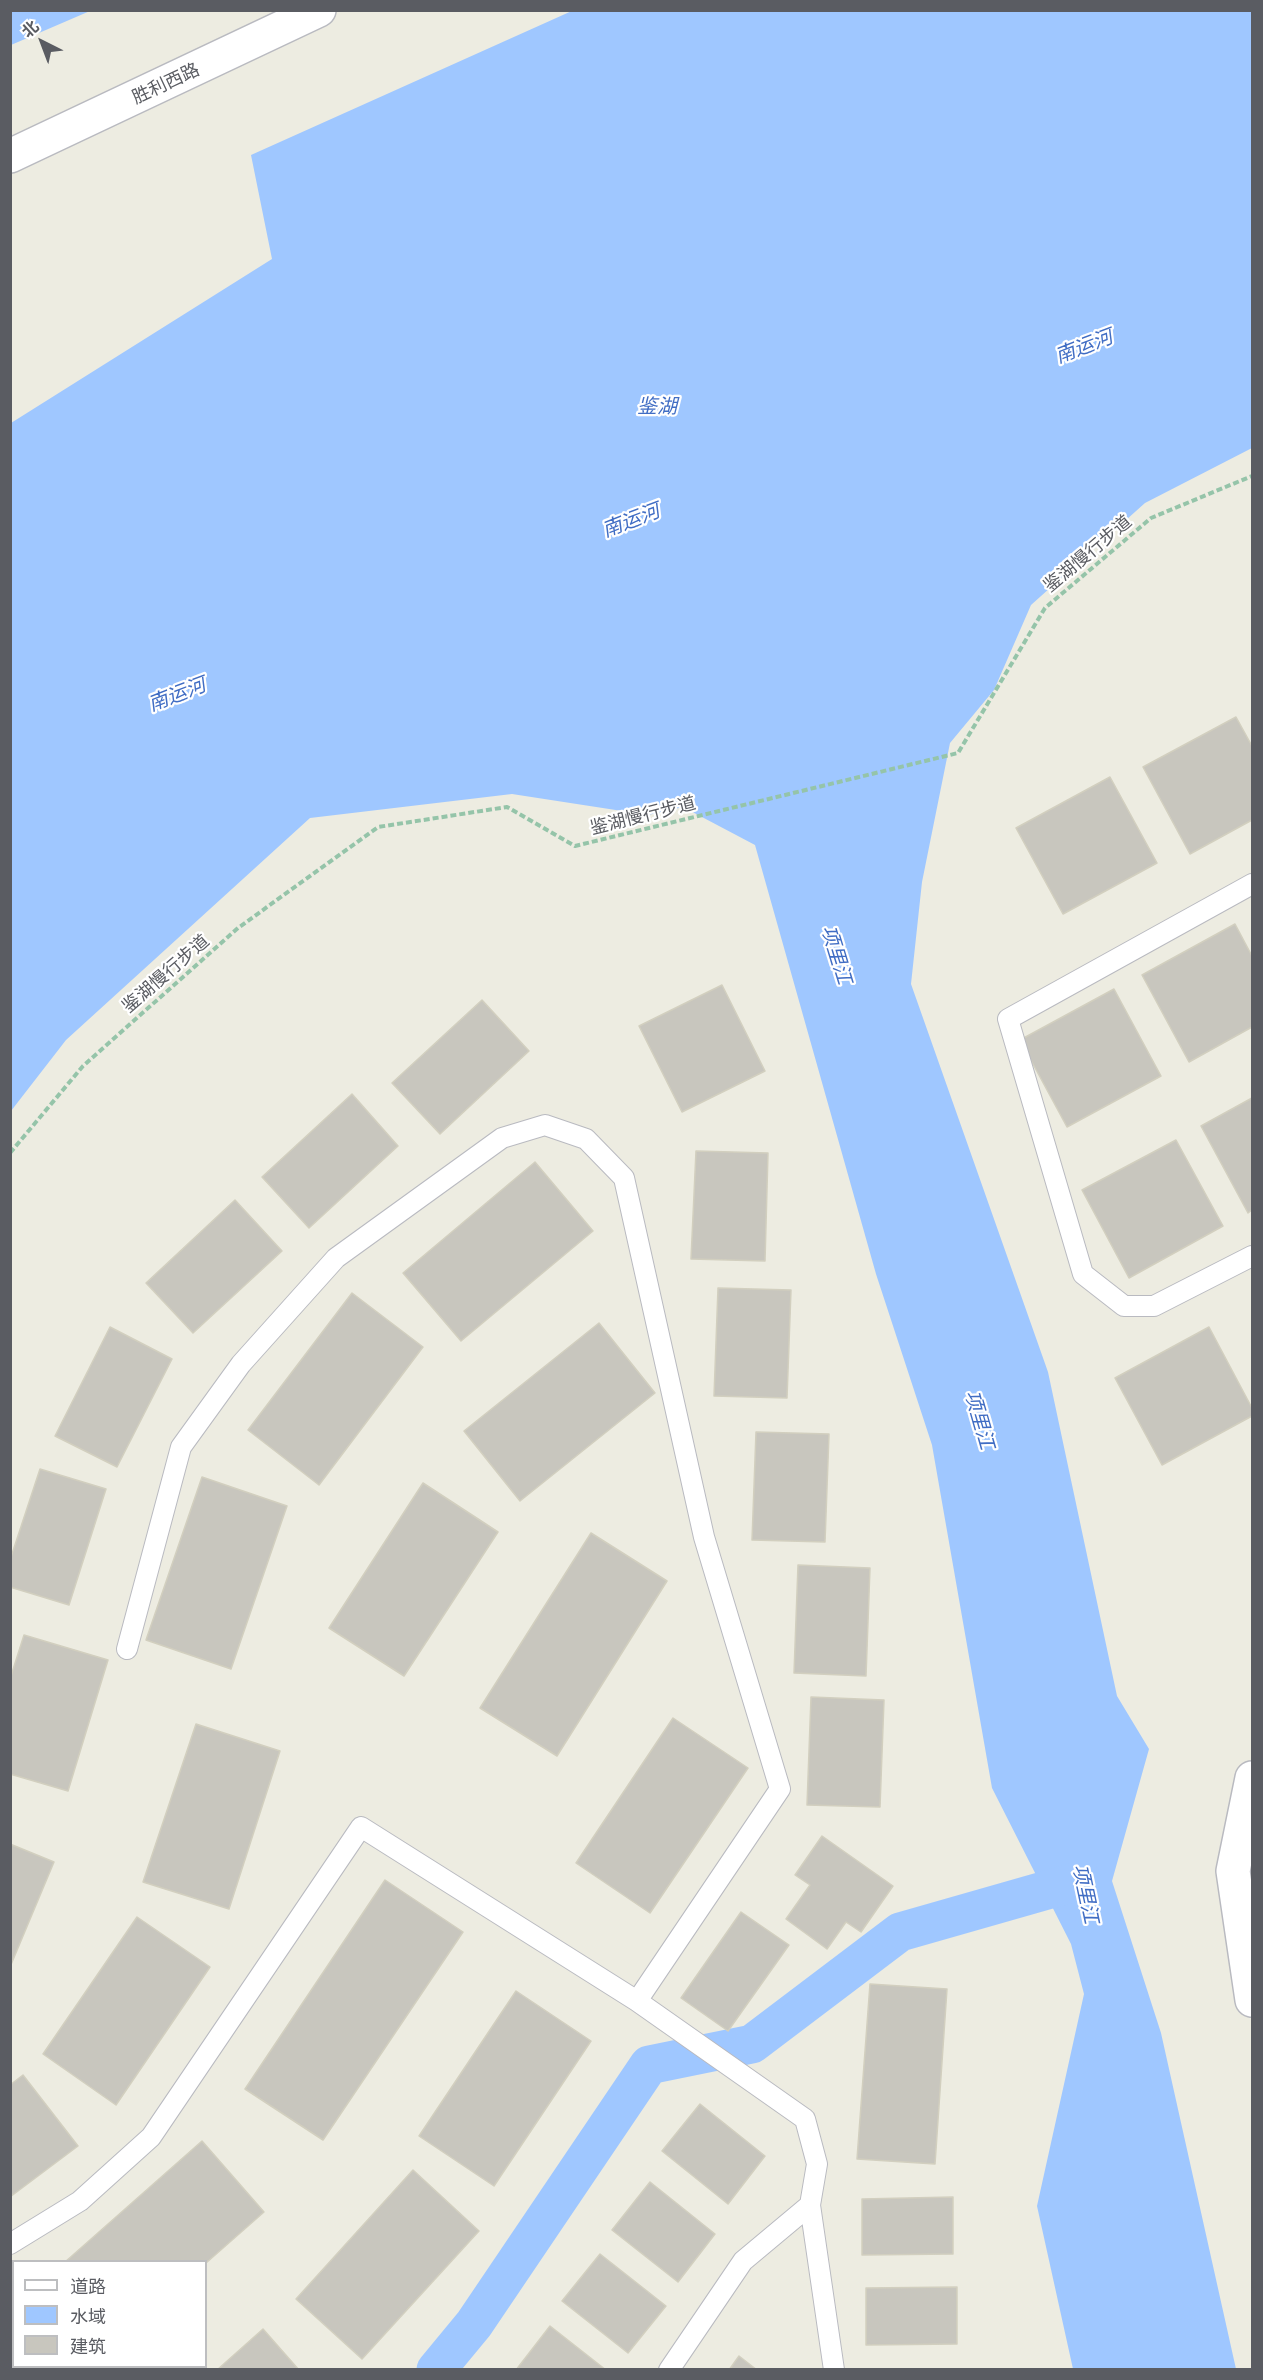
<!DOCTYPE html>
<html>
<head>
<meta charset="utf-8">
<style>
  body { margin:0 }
  #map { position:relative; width:1263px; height:2380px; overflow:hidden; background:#edece1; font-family:Inter,"Noto Sans SC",sans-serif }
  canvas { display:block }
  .frame { position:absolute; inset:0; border:12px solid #5a5c62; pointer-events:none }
  .legend { position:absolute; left:12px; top:2260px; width:195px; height:108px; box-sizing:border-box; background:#fff; border:2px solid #bdbec0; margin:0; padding:8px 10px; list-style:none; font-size:18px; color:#5a5c62 }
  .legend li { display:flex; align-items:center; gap:12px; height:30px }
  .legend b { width:30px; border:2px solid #bdbec0 }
  .north { position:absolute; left:12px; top:12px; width:60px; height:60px; -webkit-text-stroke:4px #fff; paint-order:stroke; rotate:318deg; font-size:16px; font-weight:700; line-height:24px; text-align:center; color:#5a5c62 }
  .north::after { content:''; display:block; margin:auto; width:21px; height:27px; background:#5a5c62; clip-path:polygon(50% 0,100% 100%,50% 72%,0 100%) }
</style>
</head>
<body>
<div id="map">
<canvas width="1263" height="2380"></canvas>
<div class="frame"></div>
<ul class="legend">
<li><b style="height:8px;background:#fff"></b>道路</li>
<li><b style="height:16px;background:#9fc7ff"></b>水域</li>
<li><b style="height:16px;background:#c8c6be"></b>建筑</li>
</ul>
<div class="north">北</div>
</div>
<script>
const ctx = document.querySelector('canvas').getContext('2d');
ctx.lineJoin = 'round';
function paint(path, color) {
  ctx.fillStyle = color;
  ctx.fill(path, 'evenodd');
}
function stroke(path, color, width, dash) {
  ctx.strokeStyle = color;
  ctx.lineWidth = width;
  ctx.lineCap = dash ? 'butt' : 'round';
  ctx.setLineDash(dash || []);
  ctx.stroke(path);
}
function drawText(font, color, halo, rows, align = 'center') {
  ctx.font = font + ' Inter,"Noto Sans SC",sans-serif';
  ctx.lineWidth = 4.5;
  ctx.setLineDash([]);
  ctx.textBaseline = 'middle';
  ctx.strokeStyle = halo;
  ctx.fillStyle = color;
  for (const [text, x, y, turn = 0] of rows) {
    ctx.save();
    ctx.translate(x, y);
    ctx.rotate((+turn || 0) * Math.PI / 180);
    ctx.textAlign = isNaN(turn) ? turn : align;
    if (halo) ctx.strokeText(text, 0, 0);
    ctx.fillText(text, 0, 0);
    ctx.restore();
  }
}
const water = new Path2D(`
  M11,10h79v1l-79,34z
  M574,10l678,1v437l-107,55 -114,102 -37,85 -44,53 -28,139 -11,102 137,388 69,324 32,53 -37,132 49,152 75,336h-163l-36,-163 47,-212 -13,-50 -79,-156 -60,-343 -56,-171 -121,-429 -72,-38 -35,8 -136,-21 -202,24 -244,222 -55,71v-688l261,-164 -21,-104z`);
const canal = new Path2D(`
  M21,2366l4,4
  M436,2370l38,-46 175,-259 103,-21 148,-112 182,-52`);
const building = new Path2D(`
  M1236,717l16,29v74l-62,34 -47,-87z
  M1110,777l47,86 -94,51 -47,-86z
  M1235,924l17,32v71l-63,35 -47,-87z
  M722,985l43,86 -83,41 -43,-86z
  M1114,989l47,87 -94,51 -47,-87z
  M482,1000l47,51 -89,83 -48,-51z
  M352,1094l46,52 -89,82 -47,-51z
  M1252,1098v112l-4,3 -47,-87z
  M1176,1140l47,86 -94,52 -47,-88z
  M696,1151l72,2 -3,108 -74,-2z
  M535,1162l58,69 -132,110 -58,-68z
  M235,1200l47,51 -89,82 -47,-50z
  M718,1288l73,2 -4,108 -73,-2z
  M352,1293l71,54 -104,138 -71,-55z
  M599,1323l56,70 -135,108 -56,-70z
  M110,1327l62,32 -55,108 -62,-31z
  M1209,1327l43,81v8l-90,49 -47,-87z
  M756,1432l73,2 -4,108 -73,-2z
  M40,1469l66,20 -37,116 -59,-18v-27z
  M202,1477l85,29 -56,163 -85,-29z
  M423,1483l75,49 -94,144 -75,-48z
  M591,1533l76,48 -110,175 -77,-48z
  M798,1565l72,3 -4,108 -72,-3z
  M24,1635l84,25 -40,131 -58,-17v-95z
  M811,1697l73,3 -4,107 -73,-2z
  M673,1718l75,50 -98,145 -74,-50z
  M196,1724l84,27 -51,158 -86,-27z
  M822,1836l71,50 -32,46 -15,-10 -19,27 -41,-30 24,-34 -15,-10z
  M10,1844l44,18 -44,105z
  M385,1880l78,52 -140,208 -78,-51z
  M741,1912l48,33 -61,86 -47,-33z
  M137,1917l73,50 -94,138 -73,-51z
  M870,1984l77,5 -12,175 -78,-5z
  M516,1991l75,50 -97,145 -75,-50z
  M23,2075l55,71 -68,51v-112z
  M700,2104l65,52 -37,48 -66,-53z
  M202,2141l62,71 -58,51 -141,-1z
  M413,2170l66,61 -117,128 -66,-60z
  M650,2182l65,52 -37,48 -66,-52z
  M953,2197v57l-91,1v-56z
  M600,2254l66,52 -38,47 -66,-52z
  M957,2287v57l-91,1v-57z
  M550,2326l56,44h-90z
  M263,2329l36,41h-82z
  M739,2356l18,14h-28z`);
const path = new Path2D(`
  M10,1153l73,-87 155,-138 140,-101 129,-20 68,39 383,-93 87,-145 106,-90 101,-42`);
const service = new Path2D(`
  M1252,884l-244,135 75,255 41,32h30l98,-50
  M127,1649l54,-202 60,-83 95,-106 166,-120 43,-13 41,14 38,39 80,359 76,252 -143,212
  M10,2244l70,-43 71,-64 210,-310 276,174 168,118 12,45 -7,41 24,165
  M669,2370l74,-109 67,-56`);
const minor = new Path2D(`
  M1252,1778l-19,93 19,129`);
const tertiary = new Path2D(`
  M10,156l309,-146`);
const streetNames = [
  ["胜利西路",166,84,-25],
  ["鉴湖慢行步道",1088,554,-40],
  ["鉴湖慢行步道",643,816,-14],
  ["鉴湖慢行步道",166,974,-41]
];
const waterNames = [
  ["南运河",1084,347,-21],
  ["鉴湖",657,407],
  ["南运河",631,521,-21],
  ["南运河",177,695,-21],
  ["项里江",836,955,73],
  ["项里江",979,1420,74],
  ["项里江",1085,1894,78]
];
paint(water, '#9fc7ff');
stroke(canal, '#9fc7ff', 39);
paint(building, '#c8c6be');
stroke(building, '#d2cfbf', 1.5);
stroke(service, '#b9bac0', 22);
stroke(minor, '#b9bac0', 36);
stroke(tertiary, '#b9bac0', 36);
stroke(path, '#95c4a9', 4, [6, 3]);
stroke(service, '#fff', 20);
stroke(minor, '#fff', 33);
stroke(tertiary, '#fff', 33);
drawText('18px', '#5a5c62', '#fff', streetNames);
drawText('italic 20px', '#406dc4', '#fff', waterNames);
</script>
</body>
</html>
